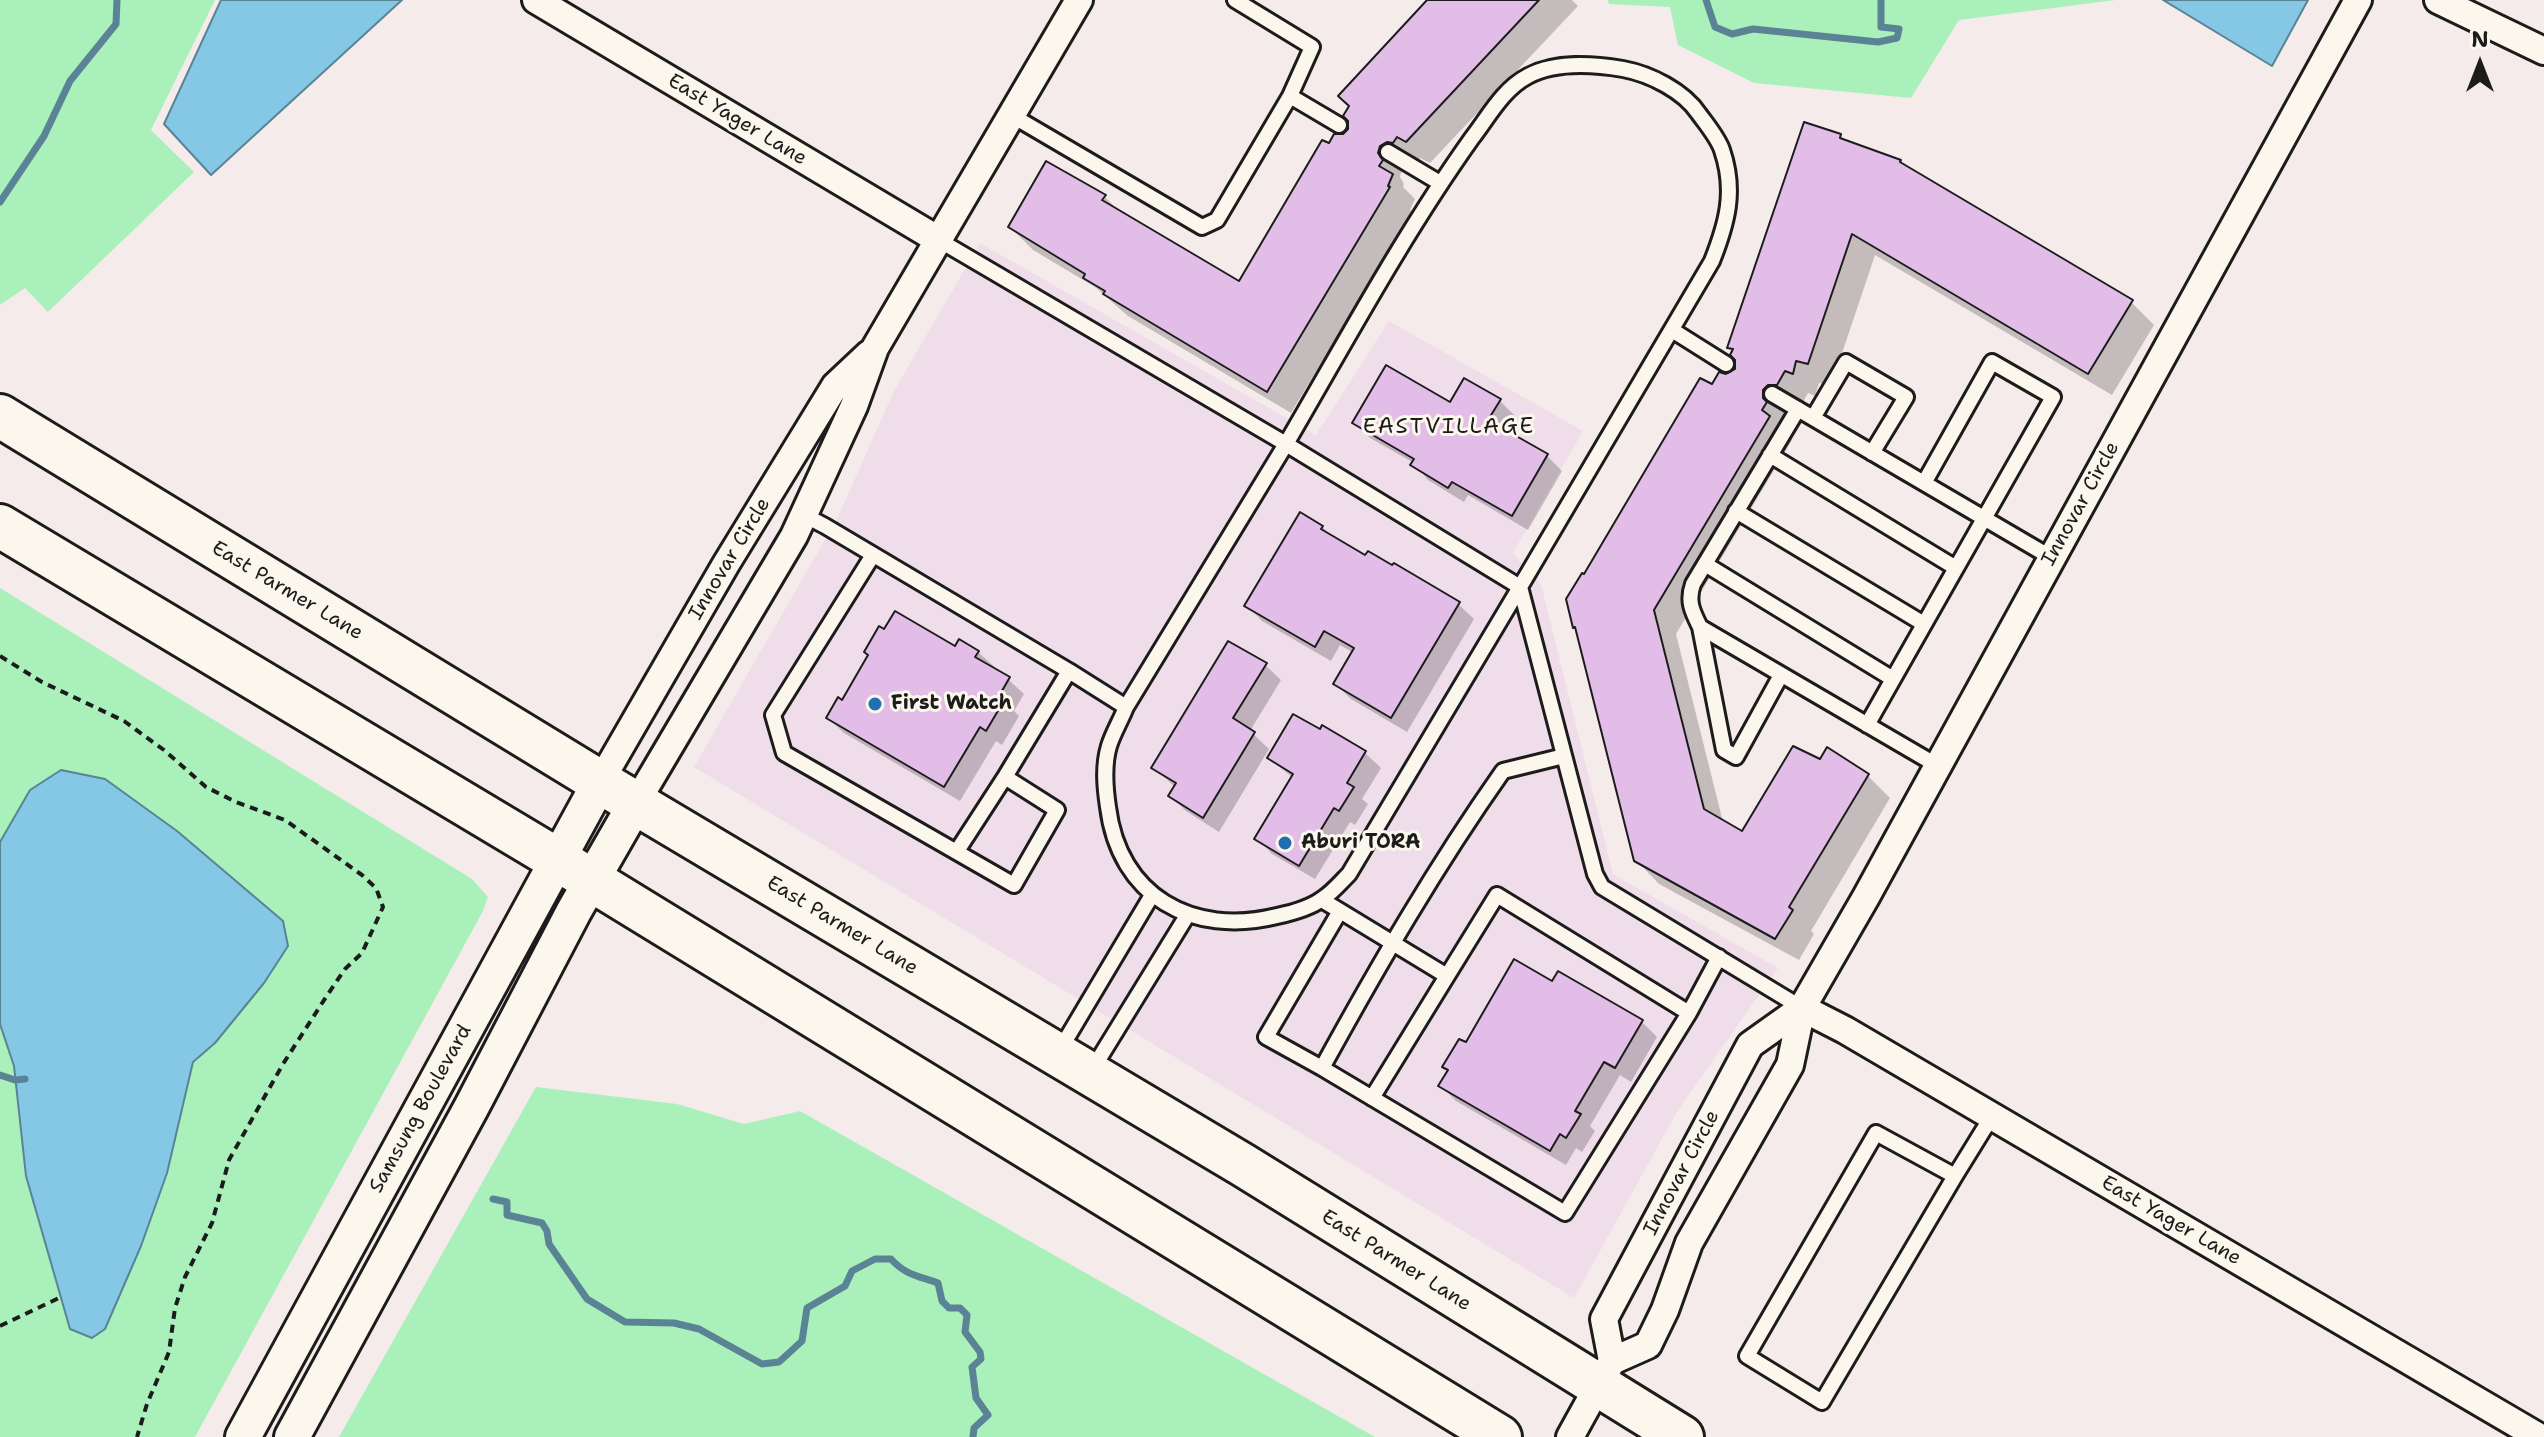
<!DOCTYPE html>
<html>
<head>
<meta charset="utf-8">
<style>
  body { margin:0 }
  #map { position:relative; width:2544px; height:1437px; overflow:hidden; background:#f6ebeb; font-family:"Shantell Sans",sans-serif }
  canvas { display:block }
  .north { position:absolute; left:2440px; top:24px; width:80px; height:80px; -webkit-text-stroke:6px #fbf7ec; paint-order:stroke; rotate:0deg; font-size:22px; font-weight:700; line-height:32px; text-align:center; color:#1c1c1c }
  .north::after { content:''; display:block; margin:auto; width:28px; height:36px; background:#1c1c1c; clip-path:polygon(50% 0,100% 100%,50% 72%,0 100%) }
</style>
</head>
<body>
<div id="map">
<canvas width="2544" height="1437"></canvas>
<div class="north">N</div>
</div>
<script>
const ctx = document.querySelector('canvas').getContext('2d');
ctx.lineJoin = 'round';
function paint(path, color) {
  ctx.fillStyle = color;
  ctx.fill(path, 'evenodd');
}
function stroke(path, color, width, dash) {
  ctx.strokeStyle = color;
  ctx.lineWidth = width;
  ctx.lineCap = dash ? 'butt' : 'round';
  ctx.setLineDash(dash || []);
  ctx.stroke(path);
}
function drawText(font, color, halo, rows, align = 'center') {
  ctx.font = font + ' "Shantell Sans",sans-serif';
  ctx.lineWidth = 6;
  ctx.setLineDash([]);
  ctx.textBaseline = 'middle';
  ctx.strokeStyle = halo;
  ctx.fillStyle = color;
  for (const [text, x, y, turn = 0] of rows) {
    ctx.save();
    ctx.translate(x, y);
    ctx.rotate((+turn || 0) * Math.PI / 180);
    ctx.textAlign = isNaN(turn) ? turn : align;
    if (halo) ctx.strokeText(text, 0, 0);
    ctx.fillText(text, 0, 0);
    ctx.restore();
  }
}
const built = new Path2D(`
  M980,243l336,192 73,-114 194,110 -70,122 28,31 72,290 165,94 -100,142 -104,188 -880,-531 143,-248 56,-126z`);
const green = new Path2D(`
  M0,0h215l-64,130 43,42 -146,140 -23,-24 -25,17z
  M1608,0h508l-157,20 -48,78 -157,-15 -76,-38 -8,-38 -61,-3z
  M0,588l472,291 16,18 -5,14 -288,526h-195v-413l14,42 12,110 44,153h35l36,-83 26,-73 26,-111 22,-19 49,-60 24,-37 -5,-25 -106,-90 -147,-41 -30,52z
  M536,1087l141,17 67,20 56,-13 575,326h-1036z`);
const water = new Path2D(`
  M221,0h181l-191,175 -47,-51z
  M2163,0h145l-36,66z
  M61,770l44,9 72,52 106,90 5,25 -24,37 -49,60 -22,19 -26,111 -26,73 -36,83 -13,9 -22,-9 -44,-153 -12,-110 -14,-42v-182l30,-52z`);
const shadow = new Path2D(`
  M1430,0h142l6,6 -148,157 -10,-5 -4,7 -5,-1 -9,5 -2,8 4,7 -1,3 12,12 -5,11 2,2 -121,201 -163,-97 -33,-29 -62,-37 -23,-23 94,-31 17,17 119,71 89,-139 15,-9z
  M1840,136l6,7 53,18 8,7 224,134 23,23 -42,70 -237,-140 -44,131 -12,-3 -4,13 -7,-3 -8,14h-9l-6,6 -1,20 8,7 -116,194 47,188 20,11 77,-71 47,13 23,23 -79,133 3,3 -15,26 -140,-76 -23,-24 -58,-229 -4,-4 11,-51 127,-189 25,-17 -3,-18 -5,-5z
  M1499,400l16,16 -10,16 42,24 15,15 -34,59 -60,-35 -4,7 -36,-22 -14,-17 -44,-25 -16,-15 96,-18z
  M1322,527l12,12 124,65 16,15 -67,113 -56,-33 -15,-15 18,-31 -14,-8 -9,16 -69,-40 -15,-16z
  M956,649l22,3 46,42 -10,17 5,5 -17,29 -6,-4 -36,60 -116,-68 -16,-15 15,-16z
  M1265,665l16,15 -31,51 19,18 -50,83 -33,-21 -16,-15 5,-9 -21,-19z
  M1323,728l42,25 16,15 -19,31 6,5 -13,21 -5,-3 -35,57 -43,-25 -15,-16 36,-60 -24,-20 51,-26z
  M1559,974l83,48 15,15 -26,45 -11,-7 -30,51 5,5 -13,21 -6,-4 -10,17 -110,-64 -15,-15 25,-41 87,-61z`);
const stream = new Path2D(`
  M1706,0l9,27 17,7 21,-5 125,13 19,-4 2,-9 -18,-2v-27
  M0,202l44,-66 26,-55 46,-57 1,-24
  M0,1075l15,5 10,-1
  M493,1199l14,3v13l35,8 5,8 2,13 38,55 38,23 49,1 25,6 63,35 17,-2 23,-21 5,-33 38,-22 7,-15 23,-12h16c14,16 28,17 47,24l4,18 7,7h11l7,7 -2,17 15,20 1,7 -9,8 4,31 12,17 -14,13 -1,9`);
const building = new Path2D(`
  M1427,0h112l-133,142 -9,-5 -4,6 -6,-1 -7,4 -2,7 5,7 -4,6 14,8 -5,12 2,1 -123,205 -164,-98 2,-3 -22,-13 2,-4 -77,-47 38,-66 60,34 -4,5 137,81 83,-141 7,3 5,-9h9l5,-5v-8l-5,-5 6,-10 -11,-10z
  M1804,122l37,12 -1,4 61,22 -1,2 233,138 -45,74 -236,-140 -44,130 -12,-3 -3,13 -8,-3 -8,14h-9l-5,5v8l4,4 -5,8 8,6 -116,194 50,199 38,22 51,-85 27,13 7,-12 42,27 -80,133 4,3 -18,29 -141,-78 -59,-234 -2,1 -7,-29 16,-26 2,1 116,-196 12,6 7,-12 7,2 9,-5v-9l-5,-5 3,-6 -6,-1z
  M1386,365l64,37 14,-24 37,21 -13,21 60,34 -36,62 -60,-34 -4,6 -38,-23 4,-6 -62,-36z
  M1300,512l23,14 -2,3 44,26 3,-4 24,14 2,-2 66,39 -69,116 -58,-34 21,-36 -30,-17 -9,16 -71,-41z
  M895,611l60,35 4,-7 20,12 -4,6 35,20 -11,19 6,3 -19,32 -6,-4 -36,60 -118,-69 12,-21 4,3 26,-45 -4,-3 15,-26 5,3z
  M1228,641l39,22 -34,55 22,14 -52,86 -35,-22 8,-13 -25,-15z
  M1293,714l27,15 2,-4 44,26 -19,32 7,4 -15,24 -5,-3 -35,58 -45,-27 39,-65 -26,-16z
  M1514,959l38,22 6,-10 85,49 -28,48 -11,-6 -29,49 6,3 -15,24 -6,-4 -10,17 -112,-65 10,-16 -6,-3 17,-28 7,3z`);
const path = new Path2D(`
  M0,656l42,26 82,39 40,29 42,37 30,15 49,18 77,55 14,13 7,19 -21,46 -17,16 -19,28 -43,67 -54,96 -17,63 -27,54 -10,31 -6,44 -22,52 -10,33
  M0,1326l61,-29`);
const service = new Path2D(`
  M1290,96l49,29
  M1011,115l191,112 15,-7 73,-124 22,-49 -77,-47
  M1388,152l52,31
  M937,239l349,205c60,-103 117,-209 186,-306 17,-22 31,-49 56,-62 28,-15 65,-12 95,-7 27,5 61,22 76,45 8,11 19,24 23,36 14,41 5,73 -10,111l-192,326 75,287 7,13 200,121
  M1672,330l54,34
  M1772,394l280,164
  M1798,409l-105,175c-6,17 -1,27 7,43l238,139
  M1813,418l33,-56 60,35 -34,56
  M1770,455l186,113
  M1736,511l188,113
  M804,515l21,11 244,145 -64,106 52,33 -43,75 -230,-132 -11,-38 100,-160
  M1705,564l188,115
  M1700,627l24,123 12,7 45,-82
  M1069,671l57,36 160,-263 234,143 -171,287c-8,8 -17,19 -27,25 -12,9 -31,14 -45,17 -85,21 -158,-20 -169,-109 -3,-20 -5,-41 1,-61 4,-13 12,-26 17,-39
  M1867,725l186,-328 -61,-35 -68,121
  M1564,756l-61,15c-67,95 -125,195 -181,297l243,145 124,-200
  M957,851l48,-74
  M1322,900l125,76 50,-81 192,118 30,-56
  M1058,1053l94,-158
  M1322,1068l-56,-31 74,-126
  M1092,1070l96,-156
  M1372,1098l75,-122
  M1955,1176l-79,-43 -129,223 75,46 133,-226 37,-60`);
const minor = new Path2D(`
  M536,0l401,239
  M2438,0l106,51
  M600,782l126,-218 109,-178 34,-32
  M636,803l158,-267 60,-130 21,-58 204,-348
  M1802,1008l43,22 694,407
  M1612,1361l-8,-42 146,-274 52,-37
  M1570,1437l42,-76 36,-16 17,-35 24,-67 101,-178 12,-57 64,-111 492,-897`);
const tertiary = new Path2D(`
  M243,1437l357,-655
  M292,1437l179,-329 103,-197 62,-108`);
const primary = new Path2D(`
  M0,416l600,366 643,383 439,272
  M0,526l593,355 907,556`);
const markers = [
  [875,704,8,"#1f6fb2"],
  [1285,843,8,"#1f6fb2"]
];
const streetNames = [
  ["East Yager Lane",737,120,31],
  ["Innovar Circle",2081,504,-61],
  ["Innovar Circle",730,559,-59],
  ["East Parmer Lane",287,591,31],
  ["East Parmer Lane",842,926,31],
  ["Samsung Boulevard",421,1109,-61],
  ["Innovar Circle",1682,1173,-62],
  ["East Yager Lane",2171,1221,30],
  ["East Parmer Lane",1396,1261,32]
];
const poiNames = [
  ["First Watch",891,704],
  ["Aburi TORA",1301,843]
];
const neighbourhoodNames = [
  ["EASTVILLAGE",1449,427]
];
paint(built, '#f0ddea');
paint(green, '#aaf0bb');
paint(water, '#84c8e5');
stroke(water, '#5a8395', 2);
paint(shadow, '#0003');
stroke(stream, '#5a8395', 7);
paint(building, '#e2bde7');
stroke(building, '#1c1c1c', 2);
stroke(service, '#1c1c1c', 20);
stroke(minor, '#1c1c1c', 32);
stroke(tertiary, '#1c1c1c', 40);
stroke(primary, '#1c1c1c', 48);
stroke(path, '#1c1c1c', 4, [8, 6]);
stroke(service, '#fbf7ec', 14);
stroke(minor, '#fbf7ec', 26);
stroke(tertiary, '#fbf7ec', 34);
stroke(primary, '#fbf7ec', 42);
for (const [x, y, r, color] of markers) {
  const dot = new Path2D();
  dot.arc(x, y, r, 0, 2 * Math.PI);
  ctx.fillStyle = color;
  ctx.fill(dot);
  stroke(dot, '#fbf7ec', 3);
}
drawText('20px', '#1c1c1c', '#fbf7ec', streetNames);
drawText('bold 20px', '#1c1c1c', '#fbf7ec', poiNames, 'left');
ctx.letterSpacing = '2px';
drawText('22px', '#1c1c1c', '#fbf7ec', neighbourhoodNames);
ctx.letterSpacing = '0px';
</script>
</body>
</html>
